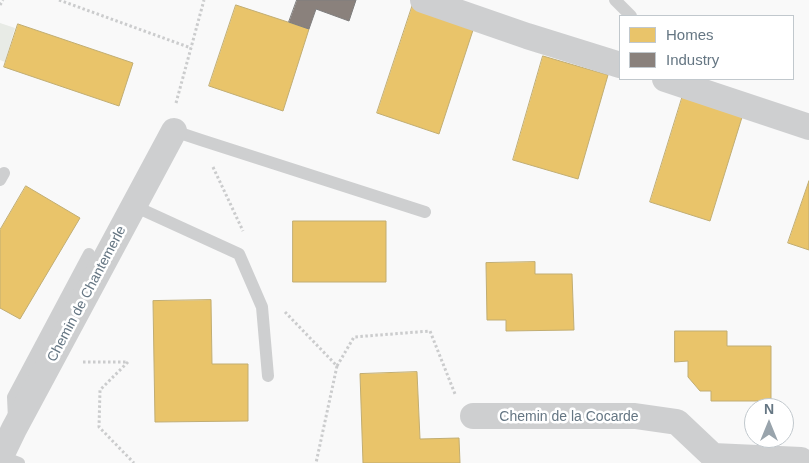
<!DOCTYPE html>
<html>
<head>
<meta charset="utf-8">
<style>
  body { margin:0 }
  #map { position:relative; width:809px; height:463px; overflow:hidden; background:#f9f9f9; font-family:Helvetica,sans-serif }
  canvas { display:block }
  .legend { position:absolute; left:619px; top:15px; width:175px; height:65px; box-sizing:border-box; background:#fff; border:1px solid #c1c8cd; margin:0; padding:6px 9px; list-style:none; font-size:15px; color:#657683 }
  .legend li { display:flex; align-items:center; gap:10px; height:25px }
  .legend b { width:25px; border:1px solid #c1c8cd }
  .north { position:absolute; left:744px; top:398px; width:50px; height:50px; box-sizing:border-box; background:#fff; border:1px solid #c1c8cd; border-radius:50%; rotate:0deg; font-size:14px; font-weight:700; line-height:20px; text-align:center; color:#657683 }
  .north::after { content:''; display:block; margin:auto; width:18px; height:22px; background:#99a4ac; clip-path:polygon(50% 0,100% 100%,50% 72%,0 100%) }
</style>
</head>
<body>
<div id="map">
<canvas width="809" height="463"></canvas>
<ul class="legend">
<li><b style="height:14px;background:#e9c46a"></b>Homes</li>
<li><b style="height:14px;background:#8a817c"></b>Industry</li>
</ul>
<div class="north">N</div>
</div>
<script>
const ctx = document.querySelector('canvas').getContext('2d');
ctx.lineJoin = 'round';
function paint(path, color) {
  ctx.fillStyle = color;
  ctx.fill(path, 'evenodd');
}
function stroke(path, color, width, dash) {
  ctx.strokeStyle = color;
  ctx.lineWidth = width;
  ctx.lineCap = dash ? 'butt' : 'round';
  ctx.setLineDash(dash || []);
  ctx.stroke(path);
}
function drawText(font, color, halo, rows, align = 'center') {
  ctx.font = font + ' Helvetica,sans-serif';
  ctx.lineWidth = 5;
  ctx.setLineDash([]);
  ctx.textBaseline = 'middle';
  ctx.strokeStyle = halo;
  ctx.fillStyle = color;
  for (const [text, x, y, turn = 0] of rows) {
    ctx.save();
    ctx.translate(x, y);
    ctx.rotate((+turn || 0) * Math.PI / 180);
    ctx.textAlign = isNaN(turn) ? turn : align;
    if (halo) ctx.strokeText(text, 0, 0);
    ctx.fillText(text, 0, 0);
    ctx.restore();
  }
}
const green = new Path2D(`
  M0,23l15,5 -10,34 -5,-2z`);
const homes = new Path2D(`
  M413,4l62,20 -36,110 -62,-21z
  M236,5l73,24 -26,82 -74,-25z
  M18,24l115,39 -14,43 -115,-39z
  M543,56l65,19 -30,104 -65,-19z
  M683,95l60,19 -33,107 -60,-19z
  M809,181v69l-21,-7z
  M26,186l54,32 -60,101 -20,-11v-78z
  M293,221h93v61h-93z
  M535,262v12h37l2,56 -68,1v-11h-19l-1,-57z
  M211,300l1,64h36v57l-93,1 -2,-121z
  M675,331h52v15h44v55h-60v-10h-11l-12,-14v-16l-13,1z
  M417,372l3,67 39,-1 1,25h-97l-3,-89z`);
const industry = new Path2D(`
  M297,0h59l-7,21 -33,-12 -7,20 -20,-7z`);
const path = new Path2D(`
  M59,0l132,48
  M0,5l3,-5
  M176,103l28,-103
  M213,167l30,64
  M285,312l52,54 -21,97
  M83,362h45l-28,28 -1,37 35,36
  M337,366l17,-29 76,-6 25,63`);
const service = new Path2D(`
  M615,0l16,16
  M174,131l27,9 224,72
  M0,180l4,-7
  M134,206l105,48 23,53 6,69
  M14,419l-1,-22 76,-143
  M1,456l18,7`);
const minor = new Path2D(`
  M423,0l104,36 93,29
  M665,79l144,48
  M473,416h162l42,6 36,34 88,4
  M0,458l14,-29 160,-298`);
const streetNames = [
  ["Chemin de Chantemerle",87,294,-62],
  ["Chemin de la Cocarde",569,417]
];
paint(green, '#e8ebe6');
paint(homes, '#e9c46a');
stroke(homes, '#c1ad72', 1);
paint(industry, '#8a817c');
stroke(industry, '#7f7e7e', 1);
stroke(path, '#cbcccd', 3, [2.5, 2.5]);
stroke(service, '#cecfd0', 12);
stroke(minor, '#cecfd0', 26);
drawText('14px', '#657683', '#fff', streetNames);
</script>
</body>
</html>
